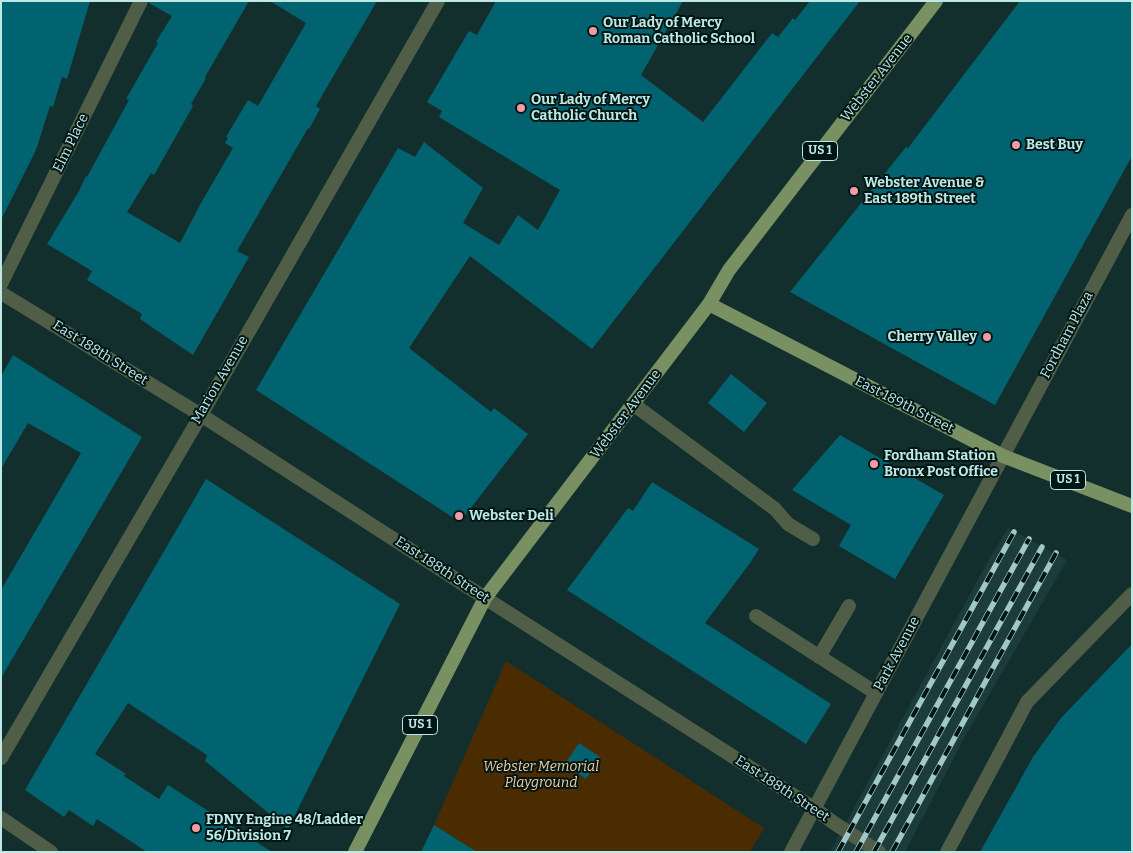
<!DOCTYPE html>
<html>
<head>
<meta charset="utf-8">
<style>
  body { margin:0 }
  #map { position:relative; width:1133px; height:853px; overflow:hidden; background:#122f2d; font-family:Bitter,serif }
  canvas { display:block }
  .frame { position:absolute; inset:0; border:2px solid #bee8e4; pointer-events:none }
</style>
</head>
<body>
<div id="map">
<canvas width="1133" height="853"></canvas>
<div class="frame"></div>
</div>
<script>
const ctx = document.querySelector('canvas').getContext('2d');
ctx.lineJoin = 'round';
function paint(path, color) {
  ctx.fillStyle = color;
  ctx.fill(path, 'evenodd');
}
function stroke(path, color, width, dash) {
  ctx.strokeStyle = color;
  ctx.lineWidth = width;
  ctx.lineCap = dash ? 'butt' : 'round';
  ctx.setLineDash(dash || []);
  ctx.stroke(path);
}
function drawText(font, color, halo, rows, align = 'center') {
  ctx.font = font + ' Bitter,serif';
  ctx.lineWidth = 4;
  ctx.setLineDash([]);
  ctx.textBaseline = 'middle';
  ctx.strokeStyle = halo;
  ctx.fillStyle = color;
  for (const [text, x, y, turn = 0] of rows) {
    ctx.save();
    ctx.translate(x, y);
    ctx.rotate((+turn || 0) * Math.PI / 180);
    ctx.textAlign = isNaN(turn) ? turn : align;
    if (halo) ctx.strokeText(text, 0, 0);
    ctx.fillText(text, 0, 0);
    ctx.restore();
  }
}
const built = new Path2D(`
  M1008,528l59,32 -105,182 -57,110h-75l158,-291z`);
const green = new Path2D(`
  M506,661l258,167 -14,24h-273l-43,-27z`);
const building = new Path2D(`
  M1,1h89l-23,78 -5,-2 -9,30 -3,-1 -14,44 -35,70z
  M150,1h99l-44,76 1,1 -15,26 2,2 -39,69 -3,-2 -24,39 53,31 21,-40 32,-55 -8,-5 3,-5 -2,-1 22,-37 10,6 48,-83 -36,-22h107l-61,105 4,3 -11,20 -1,-1 -71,123 12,6 -56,98 -53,-36 2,-5 -55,-34 5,-9 -45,-27 32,-53 7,-15 1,1 42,-77 -3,-1 32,-56 -2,-1 16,-26 -23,-13z
  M496,1h187l-42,74 62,47 69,-89 6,4 15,-19 2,2 15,-19h50l-268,348 -122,-93 -61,92 82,64 3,-4 34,26 -68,88 -204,-132 142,-242 17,9 9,-15 59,46 -20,35 36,22 19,-30 20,15 22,-40 -121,-73 3,-6 -15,-9 42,-71 8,4z
  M1020,1h112v155l-137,249 -205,-113 116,-145 2,1z
  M13,355l129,82 -141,241v-88l80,-137 -53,-30 -27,46v-93z
  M731,374l36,29 -23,29 -36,-29z
  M840,435l104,60 -49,84 -56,-33 12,-21 -59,-35z
  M206,479l194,125 -112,225 -83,-68 2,-6 -79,-52 -33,51 31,20 -2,2 35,23 9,-14 104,67h-125l-50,-33 -4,7 -24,-16 -5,7 -39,-27z
  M652,482l107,67 -9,14 -45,60 126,81 -25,40 -239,-154 61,-82 5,3z
  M1132,644v208h-152l53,-95 28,-39z
  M579,743l21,14 -14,22 -21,-15z
  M434,825l43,27h-56z`);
const service = new Path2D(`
  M633,404l142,105 13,15 25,15
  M756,616l120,77
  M819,657l30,-51`);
const pedestrian = new Path2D(`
  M1003,456l129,-241
  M999,755l28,-53 105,-108`);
const minor = new Path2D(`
  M1,284l140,-283
  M1,293l200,122 284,183 330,211 19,14 45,29
  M1,758l200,-343 237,-414
  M1,818l50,34
  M791,852l212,-396
  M947,852l52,-97`);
const primary = new Path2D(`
  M709,304l294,152 129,50
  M355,852l130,-254 224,-294 20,-34 207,-269`);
const rail = new Path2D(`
  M838,852l176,-320
  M856,852l173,-313
  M874,852l168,-305
  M892,852l164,-299`);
const markers = [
  [593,31,5,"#f49aa7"],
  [521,108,5,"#f49aa7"],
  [1016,145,5,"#f49aa7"],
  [854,191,5,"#f49aa7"],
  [987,337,5,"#f49aa7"],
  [874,464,5,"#f49aa7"],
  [459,516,5,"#f49aa7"],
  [196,828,5,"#f49aa7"]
];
const shields = [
  [820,151,35],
  [1068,480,35],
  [420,725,35]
];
const shieldNames = [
  ["US 1",820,151],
  ["US 1",1068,480],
  ["US 1",420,725]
];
const poiNames = [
  ["Our Lady of Mercy",603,23],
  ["Roman Catholic School",603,39],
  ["Our Lady of Mercy",531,100],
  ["Catholic Church",531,116],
  ["Best Buy",1026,145],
  ["Webster Avenue &",864,183],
  ["East 189th Street",864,199],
  ["Cherry Valley",977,337,"right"],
  ["Fordham Station",884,456],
  ["Bronx Post Office",884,472],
  ["Webster Deli",469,516],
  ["FDNY Engine 48/Ladder",206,820],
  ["56/Division 7",206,836]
];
const streetNames = [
  ["Webster Avenue",877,78,-52],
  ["Elm Place",71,143,-64],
  ["Fordham Plaza",1067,335,-62],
  ["East 188th Street",100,353,32],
  ["Marion Avenue",220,380,-60],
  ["East 189th Street",904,405,27],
  ["Webster Avenue",626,414,-53],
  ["East 188th Street",442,570,33],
  ["Park Avenue",897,654,-62],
  ["East 188th Street",782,789,33]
];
const parkNames = [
  ["Webster Memorial",541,767],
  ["Playground",541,783]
];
paint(built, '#1b3c3a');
paint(green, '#4a2c00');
paint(building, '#026370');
stroke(service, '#515e47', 14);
stroke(pedestrian, '#515e47', 14);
stroke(minor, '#515e47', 14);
stroke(primary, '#799162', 14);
stroke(rail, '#a0c8c4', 5.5);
stroke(rail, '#001615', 4, [11]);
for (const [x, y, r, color] of markers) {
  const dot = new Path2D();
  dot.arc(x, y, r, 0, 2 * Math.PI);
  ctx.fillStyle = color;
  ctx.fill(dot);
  stroke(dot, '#001615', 2);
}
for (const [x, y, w] of shields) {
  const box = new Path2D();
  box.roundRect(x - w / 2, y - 9.5, w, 19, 4);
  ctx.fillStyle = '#001615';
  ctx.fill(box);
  stroke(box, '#bee8e4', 1);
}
drawText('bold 12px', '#bee8e4', null, shieldNames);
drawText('bold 14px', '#bee8e4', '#001615', poiNames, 'left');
drawText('14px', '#bee8e4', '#001615', streetNames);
drawText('italic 14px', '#f5cc9d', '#001615', parkNames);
</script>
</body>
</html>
